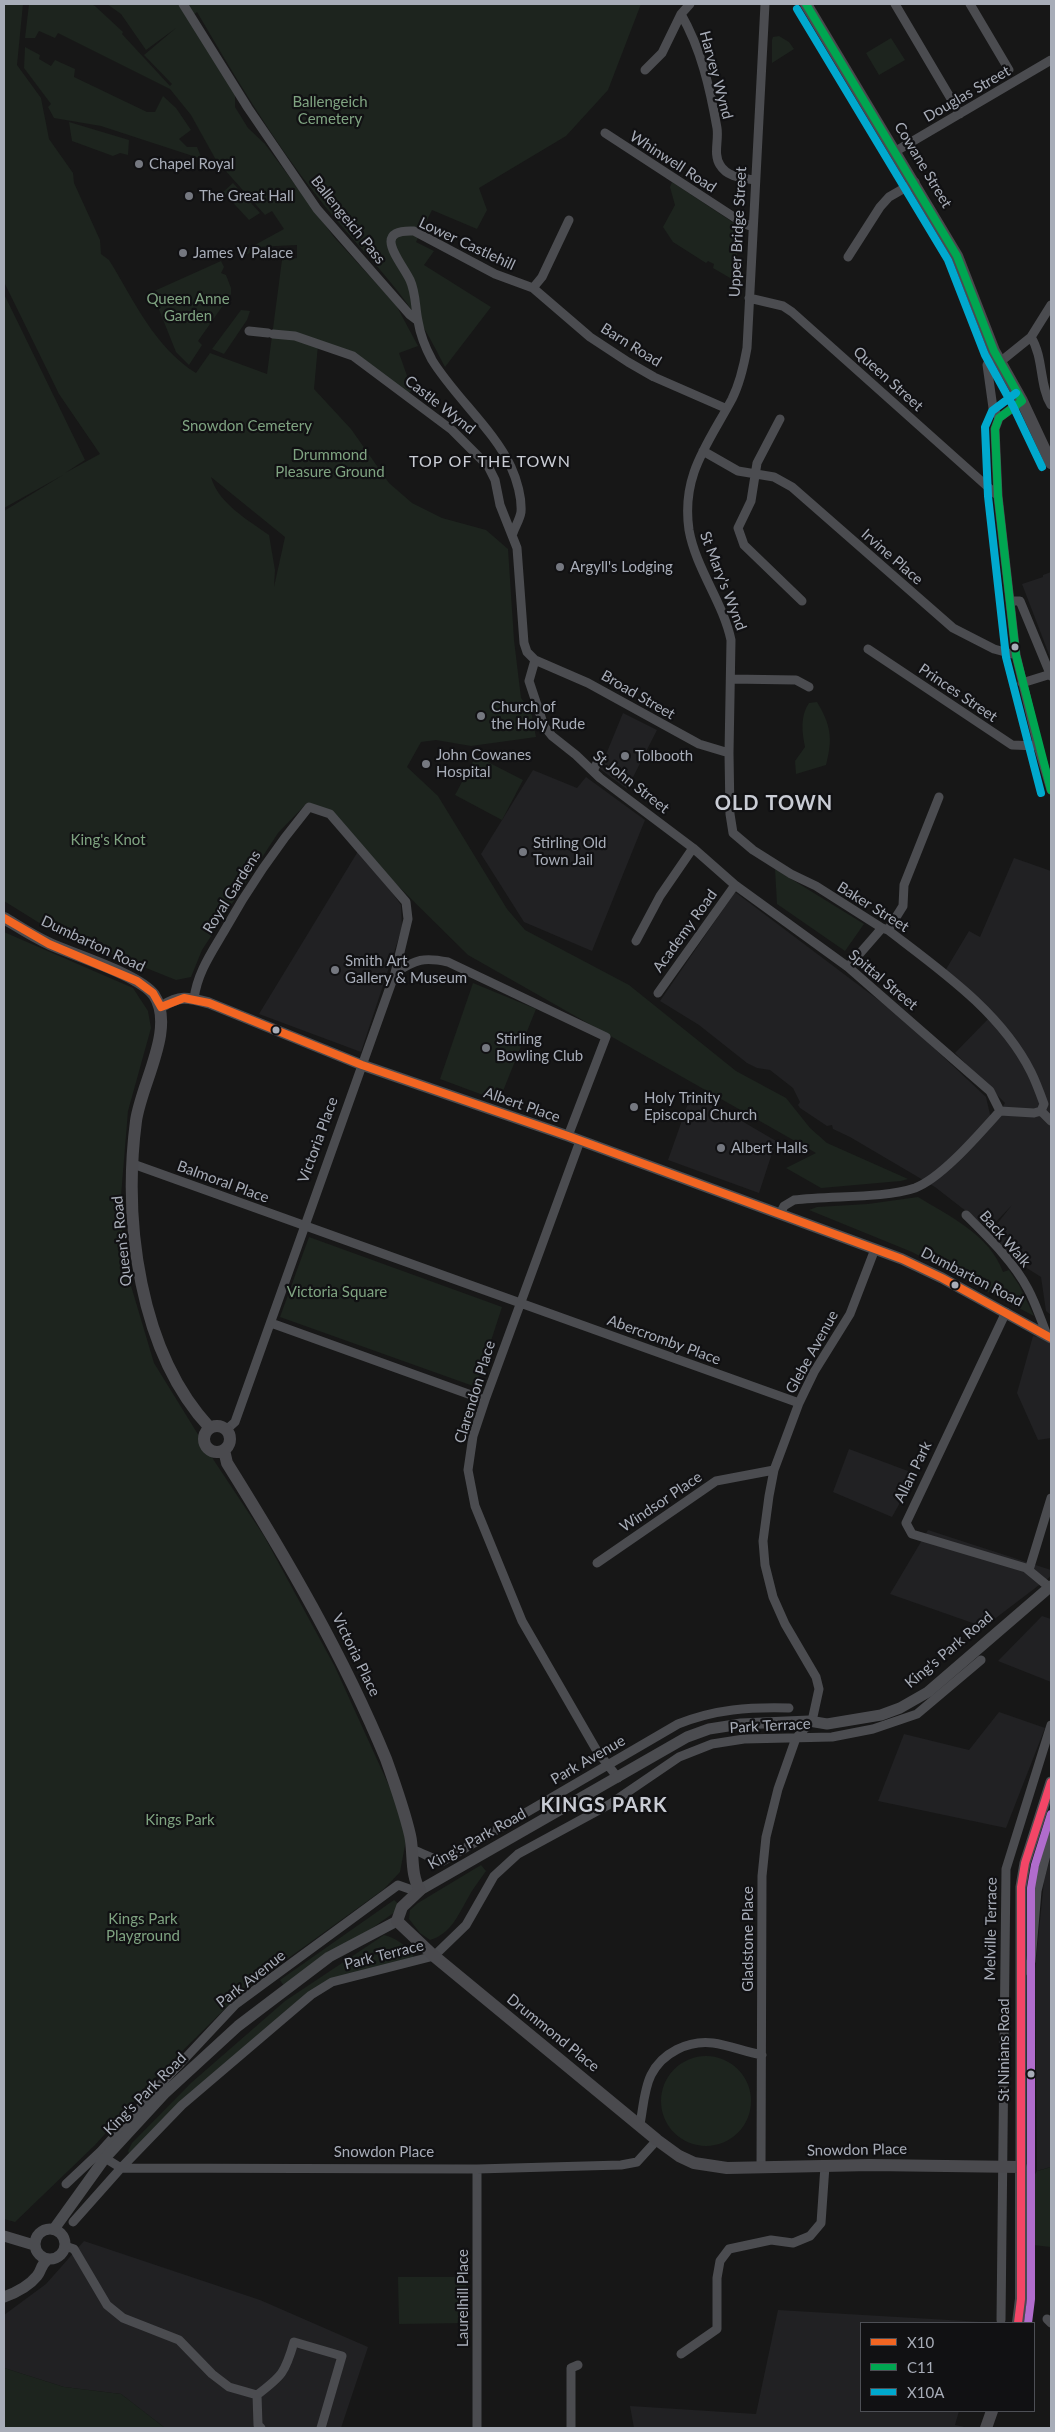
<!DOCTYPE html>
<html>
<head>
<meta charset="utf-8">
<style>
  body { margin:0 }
  #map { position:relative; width:1055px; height:2432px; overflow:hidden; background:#171717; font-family:Lato,sans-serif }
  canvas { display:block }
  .frame { position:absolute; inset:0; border:5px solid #a8adb8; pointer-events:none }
  .legend { position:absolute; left:860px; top:2322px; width:175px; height:90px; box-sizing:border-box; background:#111113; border:1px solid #4d4f55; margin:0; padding:6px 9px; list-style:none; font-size:15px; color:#a8adb8 }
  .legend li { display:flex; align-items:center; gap:10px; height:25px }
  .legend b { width:25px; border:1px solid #4d4f55 }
</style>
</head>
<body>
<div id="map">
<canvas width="1055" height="2432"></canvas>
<div class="frame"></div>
<ul class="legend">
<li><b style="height:6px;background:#f26522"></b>X10</li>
<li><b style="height:6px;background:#00a651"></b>C11</li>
<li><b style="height:6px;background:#00a9ce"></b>X10A</li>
</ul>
</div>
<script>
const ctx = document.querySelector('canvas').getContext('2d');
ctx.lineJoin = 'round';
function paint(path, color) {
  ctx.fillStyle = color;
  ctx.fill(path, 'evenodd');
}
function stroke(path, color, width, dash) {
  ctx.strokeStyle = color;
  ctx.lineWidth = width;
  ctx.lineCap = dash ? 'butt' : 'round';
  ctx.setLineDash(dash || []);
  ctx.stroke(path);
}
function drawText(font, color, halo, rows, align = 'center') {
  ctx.font = font + ' Lato,sans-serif';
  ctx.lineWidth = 4.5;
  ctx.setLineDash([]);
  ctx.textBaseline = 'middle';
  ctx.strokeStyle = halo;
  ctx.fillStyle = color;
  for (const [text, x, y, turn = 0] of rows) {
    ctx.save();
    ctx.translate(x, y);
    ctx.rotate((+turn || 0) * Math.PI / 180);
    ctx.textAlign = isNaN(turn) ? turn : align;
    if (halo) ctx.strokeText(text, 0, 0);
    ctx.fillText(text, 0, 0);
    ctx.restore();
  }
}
const built = new Path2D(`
  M1051,572v84l-1,1 -28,-73 21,-7v-2z
  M623,713l34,17 -30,59 -27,-20z
  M533,770l44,18 9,-11 59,43 -53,131 -68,-29 -43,-68z
  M360,848l41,57 1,23 -41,124 -102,-38z
  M1014,858l37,13v444l-5,-4 -5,-34 -27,-17 -25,-26 23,-29 -23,24 -54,-42 -85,-50 -17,-8 -1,-4 -5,1 -27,-18 -2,-3 2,-3 -7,-14 -23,-18 -13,-2 -10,-5 -48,-38 -39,-24 75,-109 158,119 26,23 67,63 6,26 13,-20 -50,-50 34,-35 -47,-42 27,-45 11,6z
  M692,1092l84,49 -17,52 -91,-33z
  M1033,1336l18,4v98l-13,2 -21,-47z
  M849,1449l67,25 -24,43 -59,-25z
  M928,1530l123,40v6l-67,51 -94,-33z
  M1042,1616l9,3v63l-53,-21z
  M999,1712l46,16 -39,100 -128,-27 26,-67 65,16z
  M1051,1855v312l-14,4 -2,-202 9,-88z
  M84,2241l176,59 108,47 -27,81h-176l-44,-34 -57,-7 -60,-19v-53l42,-31z
  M778,2310l205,12 -122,1v88h98l-4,14 14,3h-335l-4,-22 126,8z`);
const green = new Path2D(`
  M4,4h19l-6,61 24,33 8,41 24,34 1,10 26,57 1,14 8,6c25,40 45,87 87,113l14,-20 57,21 15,-114 15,-2v-13l-41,2 -8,7h-5l-1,-2 42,-23 -12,-18 -7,4 -49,-55 -25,-45 -21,-26 -112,-56 -3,5 -16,-7 -4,7h-10l4,-34h62l4,2 28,26 -1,2 48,52 2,-2 -28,-29 32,-27 -30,22 -25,-36 -14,-10h534l-33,86 -42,46 -87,52 8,22 -10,19 -45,-19 -16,32 18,9 -10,14 67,42 -46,60c-8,-15 -16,-32 -26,-46 -28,-44 -67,-80 -99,-121 -47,-59 -85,-123 -123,-188l-9,7 47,75v13l13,21 17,16 69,93 62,68 22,41 -19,7 13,37 -5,5 -37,-28 -52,-22 -4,44 37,40 38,54 23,20 30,15 44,12 22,19 6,91 7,58 10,13 5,26 -65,9 -35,-6 -15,2 -14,25 31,29 69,113 18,21 104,55 107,86 50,27 24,30 17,15 81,36 -7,2 -80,7 -35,-20 30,-15 -348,-198 -77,-76 -61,-69 -23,-7 -29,30 -76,117 -11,27 -15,3 -127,-51 -45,-28v-390l59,-36 -59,33v-214l81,166 -20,13 35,-19 -41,-60 -55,-112zM211,477l74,60 -11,50 1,-17 -6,-35c-21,-15 -51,-32 -58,-58z
  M779,36l10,6 5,7 -22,14v-23l1,-3z
  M891,38l14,22 -26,15 -13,-22z
  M25,47l15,8 -1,4 12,7 4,-6 20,9 -1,8 73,35h8l8,-16 13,12 15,22 -12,9 8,8h10l5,12 -101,-33 -47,-8 -6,-11 3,-3 -27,-36z
  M69,122l60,18 -1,15 -8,-2 -7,3 -41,-15z
  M672,182l65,43v57l-24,-14 1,-4 -6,-3 -2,2 -33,-21 -10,-15 12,-22 -5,-18z
  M233,183l27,30 -11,7 -26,-28z
  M221,261l3,6 -3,6 5,2 5,13v6l-33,47 4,4 -13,20 -13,-13 -24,-60z
  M241,310l9,1 -3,9 -23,34 -12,-5z
  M817,702c14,23 16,37 9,63l-30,9 -1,-13 10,-14c-3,-15 -5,-31 4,-44z
  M476,756l47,24 -21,40 -47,-25z
  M775,869l89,55 -19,27 -68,-47z
  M4,932l129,56 15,23 3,17 -23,83 -7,85 2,63 31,104 61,99 49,74 71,131 60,132 11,41 -6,32 -16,17 -141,102 -86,85 -62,69 -80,77 -11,-3z
  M473,983l63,26 -37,92 -59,-22z
  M918,1197c31,19 72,38 85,75l6,-2 10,15 15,31 -122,-64 -103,-42 8,-3 51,-3z
  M309,1237l193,70 -26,80 -196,-70z
  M481,1865l5,6c-6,9 -13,17 -18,27 -10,17 -17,36 -38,42l-10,-7 -11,-14 1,-9 8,-7z
  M394,1900l8,7 -116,82 -6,-9z
  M384,1935c12,3 21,10 29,19v5l-82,20 -201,177 -2,-5 4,-8 59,-60 94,-82z
  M661 2101a45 45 0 1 1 90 0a45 45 0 1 1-90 0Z
  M1051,2167v80l-18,-2 -2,-64 6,-10z
  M398,2277h68v46l-67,1z
  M4,2368l60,19 57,7 44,34h-161z`);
const minor = new Path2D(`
  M183,4l65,104 69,101 93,106 8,6
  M765,4l-18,344c-3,17 -7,35 -15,51 -24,45 -51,76 -43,131 7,39 34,72 42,110l-2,113 1,61 3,19 20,17 38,24 25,12 66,42 6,2c52,40 113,82 143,142 5,10 9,21 13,32l-3,7
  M895,4l65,110
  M970,4l39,66
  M681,14c20,35 29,74 36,114 2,12 -4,26 3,37 7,12 22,13 34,15
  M645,70l17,-17 19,-39 9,-10
  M605,133l138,90 10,4
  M896,151l155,-91
  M848,257l32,-50 9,-10 26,-15
  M533,288l9,-11 27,-57
  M749,298l34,8 9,6 206,184
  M249,331l19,2
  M273,334l22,2 58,20 99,74 36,36 7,14 5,25 17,43 7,95 3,9 8,8 53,23 111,61 30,9
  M1031,337c13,21 8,48 20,68
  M994,351l-7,14 6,43 6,10
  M1000,362l31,-25 20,-32
  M1022,401l-23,17 -4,11 3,67 18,159 22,91 13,44
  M780,419l-23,44 -6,38 -13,27 6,17 58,56
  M703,451l35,20 36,6 18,10 161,141 41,21 22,6
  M513,533c2,-6 7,-14 8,-21 1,-14 -4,-32 -10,-45 -16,-36 -57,-71 -79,-107 -6,-11 -12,-27 -14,-39 -3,-14 -2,-28 -8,-41 -9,-19 -40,-51 4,-49l81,43 38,14 57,49 38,25 26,15 71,31
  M1010,601h10l31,75
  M868,649l144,96 26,1
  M535,660l-6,21 15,45 8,10 24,19 24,23 93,70 42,37 113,82 142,124 10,20
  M731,679l65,1 13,7
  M1022,683l29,-9
  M593,771l7,-14
  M888,930l15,-24 1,-21 35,-88
  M636,941l24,-45 33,-48
  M848,967l34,-39
  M395,973c21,-14 29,-16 53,-11l158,75 -38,99
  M658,993l77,-108
  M194,999c3,-25 16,-44 29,-66 25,-45 53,-86 86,-126l21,7 76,88 2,17 -13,54 -160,449 -9,8
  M1000,1111l34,2 7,-2
  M1041,1111l10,10
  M580,1141l-95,259 -12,36 -5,34 7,36 47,115 75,130 21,27
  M133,1164l666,239
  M780,1214l4,-8 10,-6c35,-5 89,-1 121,-12 27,-10 65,-55 85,-77
  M966,1215c22,22 47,46 62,74 8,15 13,31 19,46
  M1006,1312l-100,211 6,11 114,34 23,19
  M271,1323l214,77
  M597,1563l119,-82 58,-11
  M1029,1570l22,-72
  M413,1850c11,3 20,10 30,11l235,-137c38,-15 71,-17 111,-16
  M1021,1975l10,-14 6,-70 14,-56
  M162,2083l74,-79 162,-119 20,7
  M640,2124c3,-15 4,-35 11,-49 11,-22 37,-35 62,-32 16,2 32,9 49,12
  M105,2158l16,10 356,1 144,-4 16,-3 20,-22
  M761,2168l1,-292 4,-39 12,-48 18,-51 16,-17 7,-32 -3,-12 -31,-53 -12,-27 -8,-32 -2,-24 6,-45 5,-26 25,-67 15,-31 36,-58 25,-65
  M477,2169v259
  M66,2184l35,-33 61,-68 3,3
  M73,2222l48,-54 61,-63 129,-110 21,-13 102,-26 32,-31 28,-49 24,-22 92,-50 69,-47 33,-13 32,-5 88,-2 41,-8 44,-15 64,-54
  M65,2246l9,3 33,56 16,13 56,22 33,34 17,13 28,8
  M1047,2319l4,4
  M1001,2320l5,-451 45,-144
  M681,2354l36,-25v-51l3,-17 9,-12 42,-9 22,3 17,-7 11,-13 4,-57
  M257,2395c25,-19 28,-22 37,-53l48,14 -21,72
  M257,2395l1,30 3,3
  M571,2428v-60l7,-3`);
const tertiary = new Path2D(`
  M161,1007c19,-12 26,-10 48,-4l153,62 206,71 334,123 40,19 109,60
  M420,1890l267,-153 22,-8 32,-5 68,-3 18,3 54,-9 19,-7 28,-16 123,-106
  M1021,2167v-280l4,-24 26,-81
  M35 2244a15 15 0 1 1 30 0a15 15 0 1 1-30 0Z
  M54,2229l51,-71 59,-64 74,-68 91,-69 68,-36
  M4,2236l30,9
  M4,2297c11,-4 25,-11 33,-21 5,-6 3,-10 10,-16`);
const secondary = new Path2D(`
  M806,4l151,252 37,95 28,50 29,62
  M4,918c15,9 30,19 46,26 24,11 90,31 104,51 22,33 -13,89 -18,126 -13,100 3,231 74,307
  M204 1439a13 13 0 1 1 26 0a13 13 0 1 1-26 0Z
  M224,1450l3,13c60,96 116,192 159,296 9,25 18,50 24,76 4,17 0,40 10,55l-18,17 -5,14 37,35 223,184 22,16 15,7 33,5 144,-3 150,2v132l-3,24
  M986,2428l6,-17`);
const bus1 = new Path2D(`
  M4,918l45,26 88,37 16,12 8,14
  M161,1007l23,-9 25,5 153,62 206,71 334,123 40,19 109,60`);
const bus2 = new Path2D(`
  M806,4l151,252 37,95 28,50 -23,17 -4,11 3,67 18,159 35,135`);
const bus3 = new Path2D(`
  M797,9l151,251 37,95 28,51 29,61
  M1016,393l-24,18 -7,16 3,69 18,161 35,136`);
const bus4 = new Path2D(`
  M1018,2323l3,-24v-412l4,-24 26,-81`);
const bus5 = new Path2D(`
  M1028,2323l3,-24v-411l4,-23 16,-51`);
const markers = [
  [139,164,5,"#757880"],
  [189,196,5,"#757880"],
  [183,253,5,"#757880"],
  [560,567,5,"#757880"],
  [1015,647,4.5,"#a8adb8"],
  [481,716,5,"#757880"],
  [625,756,5,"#757880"],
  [426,764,5,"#757880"],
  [523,852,5,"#757880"],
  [335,970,5,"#757880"],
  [276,1030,4.5,"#a8adb8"],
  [486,1048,5,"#757880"],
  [634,1107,5,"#757880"],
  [721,1148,5,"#757880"],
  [955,1285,4.5,"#a8adb8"],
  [1031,2074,4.5,"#a8adb8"]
];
const streetNames = [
  ["Harvey Wynd",716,75,75],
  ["Douglas Street",967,94,-30],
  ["Whinwell Road",673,162,33],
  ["Cowane Street",923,165,59],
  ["Ballengeich Pass",348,220,51],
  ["Upper Bridge Street",738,232,-87],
  ["Lower Castlehill",467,244,25],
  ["Barn Road",631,345,32],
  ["Queen Street",888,379,42],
  ["Castle Wynd",440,405,38],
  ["Irvine Place",892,557,41],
  ["St Mary's Wynd",723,581,69],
  ["Princes Street",958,693,34],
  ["Broad Street",638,695,30],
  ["St John Street",631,782,38],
  ["Royal Gardens",232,892,-58],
  ["Baker Street",873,907,32],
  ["Academy Road",685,931,-54],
  ["Dumbarton Road",93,944,25],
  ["Spittal Street",883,980,40],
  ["Albert Place",522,1105,19],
  ["Victoria Place",318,1140,-70],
  ["Balmoral Place",223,1182,20],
  ["Back Walk",1005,1239,49],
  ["Queen's Road",122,1241,-96],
  ["Dumbarton Road",972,1277,27],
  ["Abercromby Place",664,1340,20],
  ["Glebe Avenue",812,1352,-61],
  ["Clarendon Place",475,1392,-73],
  ["Allan Park",913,1472,-64],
  ["Windsor Place",661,1502,-34],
  ["King's Park Road",949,1650,-40],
  ["Victoria Place",356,1655,64],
  ["Park Terrace",770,1726,-3],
  ["Park Avenue",588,1760,-30],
  ["King's Park Road",477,1839,-29],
  ["Melville Terrace",991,1929,-89],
  ["Gladstone Place",748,1939,-90],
  ["Park Terrace",384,1955,-14],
  ["Park Avenue",251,1979,-38],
  ["Drummond Place",553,2033,39],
  ["St Ninians Road",1004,2050,-90],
  ["King's Park Road",145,2094,-45],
  ["Snowdon Place",857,2150,-1],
  ["Snowdon Place",384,2152],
  ["Laurelhill Place",463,2298,-90]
];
const parkNames = [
  ["Ballengeich",330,102],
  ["Cemetery",330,119],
  ["Queen Anne",188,299],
  ["Garden",188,316],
  ["Snowdon Cemetery",247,426],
  ["Drummond",330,455],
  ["Pleasure Ground",330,472],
  ["King's Knot",108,840],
  ["Victoria Square",337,1292],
  ["Kings Park",180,1820],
  ["Kings Park",143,1919],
  ["Playground",143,1936]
];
const poiNames = [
  ["Chapel Royal",149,164],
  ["The Great Hall",199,196],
  ["James V Palace",193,253],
  ["Argyll's Lodging",570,567],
  ["Church of",491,707],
  ["the Holy Rude",491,724],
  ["John Cowanes",436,755],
  ["Hospital",436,772],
  ["Tolbooth",635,756],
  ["Stirling Old",533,843],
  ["Town Jail",533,860],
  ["Smith Art",345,961],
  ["Gallery & Museum",345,978],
  ["Stirling",496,1039],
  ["Bowling Club",496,1056],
  ["Holy Trinity",644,1098],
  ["Episcopal Church",644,1115],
  ["Albert Halls",731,1148]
];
const neighbourhoodNames = [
  ["TOP OF THE TOWN",490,462]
];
const districtNames = [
  ["OLD TOWN",774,804],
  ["KINGS PARK",604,1806]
];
paint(built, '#212123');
paint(green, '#1d241e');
stroke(minor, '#4b4c50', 9);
stroke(tertiary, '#4b4c50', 11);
stroke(secondary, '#4a4a4e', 12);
stroke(bus1, '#f26522', 8);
stroke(bus2, '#00a651', 8);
stroke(bus3, '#00a9ce', 8);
stroke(bus4, '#f34667', 8);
stroke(bus5, '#b06ccc', 8);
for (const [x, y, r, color] of markers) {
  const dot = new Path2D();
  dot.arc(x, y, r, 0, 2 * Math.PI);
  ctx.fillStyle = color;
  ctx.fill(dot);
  stroke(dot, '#111113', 2);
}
drawText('15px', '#a8adb8', '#111113', streetNames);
drawText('15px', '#7fa381', '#111113', parkNames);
drawText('15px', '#a8adb8', '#111113', poiNames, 'left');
ctx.letterSpacing = '1px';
drawText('16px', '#c9ccd4', '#111113', neighbourhoodNames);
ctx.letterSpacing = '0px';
ctx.letterSpacing = '1px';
drawText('bold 20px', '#c9ccd4', '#111113', districtNames);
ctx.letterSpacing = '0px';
</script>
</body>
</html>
